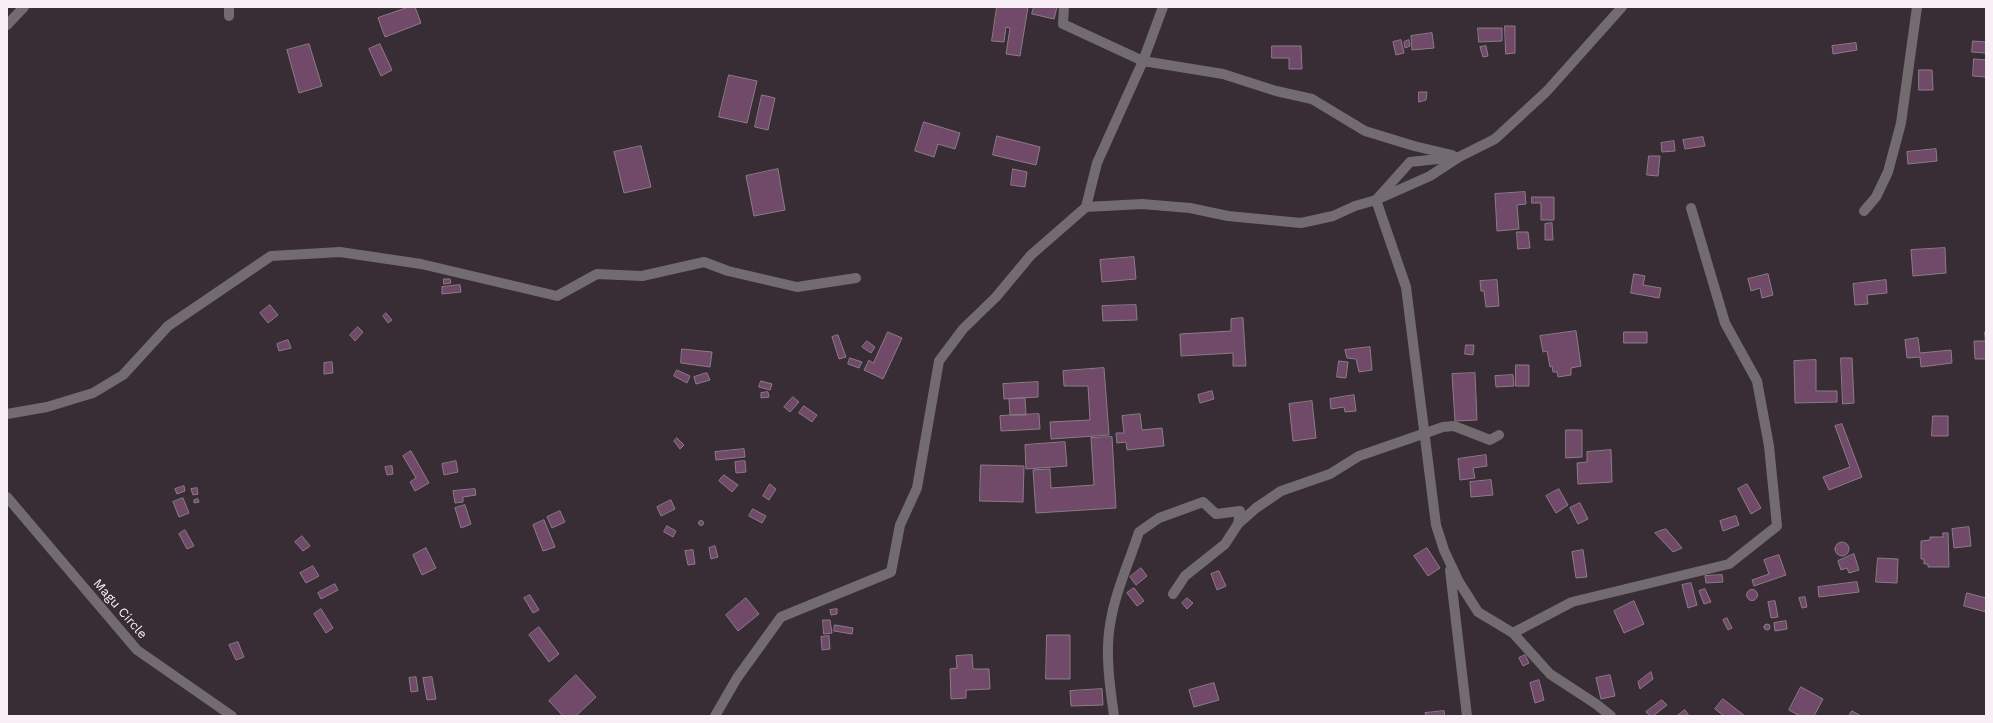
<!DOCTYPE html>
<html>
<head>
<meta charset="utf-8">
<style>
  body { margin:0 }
  #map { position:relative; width:1993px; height:723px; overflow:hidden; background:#382c35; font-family:"Work Sans",sans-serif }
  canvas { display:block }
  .frame { position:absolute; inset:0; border:8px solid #f8eff6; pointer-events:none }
</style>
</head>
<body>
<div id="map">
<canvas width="1993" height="723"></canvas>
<div class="frame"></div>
</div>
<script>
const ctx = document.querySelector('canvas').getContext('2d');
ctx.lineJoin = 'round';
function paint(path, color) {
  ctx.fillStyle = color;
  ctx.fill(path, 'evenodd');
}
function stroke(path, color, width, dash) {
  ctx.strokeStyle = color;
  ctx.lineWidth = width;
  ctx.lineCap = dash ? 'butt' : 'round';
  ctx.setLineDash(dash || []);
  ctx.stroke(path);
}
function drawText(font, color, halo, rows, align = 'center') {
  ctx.font = font + ' "Work Sans",sans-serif';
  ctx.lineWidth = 3;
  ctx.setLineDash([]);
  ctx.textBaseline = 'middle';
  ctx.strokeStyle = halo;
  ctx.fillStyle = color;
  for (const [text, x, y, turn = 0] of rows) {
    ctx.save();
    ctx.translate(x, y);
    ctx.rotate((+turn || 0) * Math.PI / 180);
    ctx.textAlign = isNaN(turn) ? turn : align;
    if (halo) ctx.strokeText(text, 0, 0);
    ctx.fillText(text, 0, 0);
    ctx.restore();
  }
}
const building = new Path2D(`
  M409,7h6l6,16 -36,14 -7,-19z
  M997,7h31l-8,49 -14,-2 4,-26 -4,-1 -2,15 -12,-1z
  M1034,7h23l-3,12 -22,-5z
  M1505,26h10v27l-9,1z
  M1478,28h24v13l-23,1z
  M1432,33l2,15 -22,2 -1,-14z
  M1401,40l3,13 -8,2 -3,-13z
  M1409,40l1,6 -5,2 -1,-6z
  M1973,41l13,1v11l-14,-1z
  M1856,43l1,7 -24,4 -1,-8z
  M309,44l13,42 -23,7 -12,-43z
  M380,44l12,26 -11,6 -12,-27z
  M1272,46h29l1,23h-13v-11h-17z
  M1486,46l2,10 -5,1 -3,-10z
  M1974,59l12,1v17l-13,-1z
  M1919,70h13l1,20h-14z
  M729,75l28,6 -10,42 -28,-6z
  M1419,92h8l-1,8 -7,2z
  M762,95l13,3 -7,32 -13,-3z
  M924,122l36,11 -5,16 -17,-5 -4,13 -19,-6z
  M997,136l43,11 -4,18 -43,-10z
  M1703,137l2,9 -20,3 -2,-9z
  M1674,141l1,10 -13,1 -1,-9z
  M641,146l10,41 -27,6 -10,-41z
  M1936,149l1,12 -29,3 -1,-12z
  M1649,156h11l-2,20 -11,-1z
  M778,169l7,41 -31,6 -8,-40z
  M1013,169l14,3 -2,15 -14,-2z
  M1525,192l1,12 -9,1 2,24 -22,2 -2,-37z
  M1532,197h22v23h-13v-17h-9z
  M1552,223l1,17h-8v-16z
  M1517,232h11l2,16 -12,1z
  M1945,248l1,25 -33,3 -2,-26z
  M1134,257l2,22 -34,3 -2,-22z
  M1634,274l11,2 -2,9 18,3 -2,10 -28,-5z
  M1768,274l5,21 -11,3 -2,-10 -9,3 -3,-12z
  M444,279h6l1,4 -7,1z
  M1497,280l2,26 -13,1 -2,-16h-3l-1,-10z
  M1886,280l1,13 -20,2 1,9 -13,1 -2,-21z
  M460,285l1,7 -19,2v-7z
  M270,305l8,10 -10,8 -8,-10z
  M1136,305l1,15 -34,1 -1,-15z
  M386,313l6,7 -4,3 -5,-7z
  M1243,318l3,48h-13v-13l-52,3 -1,-22 51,-3v-12z
  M358,327l5,5 -8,9 -5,-6z
  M1576,331l5,35 -10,2v7l-13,2 -1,-5h-4l-1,-6 -2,1 -3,-16 -4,1 -3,-16z
  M888,332l14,6 -19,41 -19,-9 5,-10 4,3z
  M1624,332h23v11h-23z
  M1985,332h1v27h-11l-1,-18h11z
  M838,335l8,22 -7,2 -7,-22z
  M1918,338l2,15 31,-3 1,13 -31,4 -1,-10 -13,1 -2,-18z
  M288,340l3,8 -12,3 -2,-7z
  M867,341l8,6 -4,6 -9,-6z
  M1466,345h8l-1,10 -8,-1z
  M1370,347l2,23 -13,2 -3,-13 -9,-1 -2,-8z
  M682,349l30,3 -2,15 -29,-4z
  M850,358l12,4 -3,6 -11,-4z
  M1841,358h11l2,45 -11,1z
  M1816,360v31h21v11l-42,1 -1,-42z
  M1339,361l9,1 -2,16 -9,-1z
  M332,362l1,11 -9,1v-11z
  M1516,365h13v21h-13z
  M1104,368l5,67 -58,4 -1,-17 40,-2 -2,-34h-24l-1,-15z
  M677,370l13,6 -3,7 -13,-7z
  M707,373l3,7 -14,4 -2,-7z
  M1475,373l2,47 -22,1 -3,-47z
  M1513,375l1,11 -18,1 -1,-11z
  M761,381l11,3 -2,6 -11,-3z
  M1038,382v15l-34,2 -1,-15z
  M1212,391l2,8 -14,4 -2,-8z
  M768,392l1,5 -8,1v-5z
  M1354,395l2,16 -11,1 -1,-5 -13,2 -1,-10z
  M793,397l6,5 -9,10 -6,-5z
  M1025,398l1,17h-16l-1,-16z
  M1312,401l4,37 -23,3 -4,-37z
  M804,406l13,9 -5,7 -13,-9z
  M1039,414l1,15 -39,2 -1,-15z
  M1140,414l2,16 20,-2 2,18 -37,4 -1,-8 -9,1 -1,-10h8l-2,-17z
  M1933,416h15v20h-16z
  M1842,424l20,53 -33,13 -6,-13 27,-10 -15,-41z
  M1566,430h16v27l-16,1z
  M1112,437l4,71 -80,5 -3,-43 17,-1 1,19 43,-3 -3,-47z
  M677,438l7,7 -4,4 -6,-8z
  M1065,442l2,24 -41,3 -1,-24z
  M744,449l1,8 -29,3 -1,-8z
  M1611,450l1,32 -34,2 -1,-21 10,-1v-10z
  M411,451l18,32 -14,8 -5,-9 6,-4 -13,-22z
  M1486,455l1,11 -14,2 2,10 -15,2 -2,-21z
  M456,461l2,11 -14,3 -2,-11z
  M745,461l1,11 -10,1 -1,-11z
  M981,465l43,1 -1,36 -43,-1z
  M392,466l1,8 -6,1 -2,-8z
  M724,475l14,10 -6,7 -13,-11z
  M1491,480l2,15 -22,2 -1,-15z
  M770,484l6,5 -7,11 -6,-4z
  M1747,484l14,24 -10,6 -13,-25z
  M184,486l1,5 -8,3 -2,-5z
  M197,488l1,6 -5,1 -2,-6z
  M475,489l1,6 -13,2v5l-8,1 -2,-12z
  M1559,489l9,16 -12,8 -10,-17z
  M183,498l6,15 -10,4 -6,-15z
  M198,499l1,3 -5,1v-3z
  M671,500l4,9 -14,7 -4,-9z
  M1580,503l8,16 -10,5 -8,-16z
  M465,505l6,19 -10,4 -6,-20z
  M753,509l13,7 -4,7 -13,-7z
  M560,511l5,11 -13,6 -5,-11z
  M1736,516l3,9 -16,6 -3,-10z
  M544,520l11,27 -12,4 -10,-26z
  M698.5 523a2.5 2.5 0 1 1 5 0a2.5 2.5 0 1 1-5 0Z
  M667,526l9,5 -3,6 -9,-5z
  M1969,527l2,19 -17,2 -2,-19z
  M1666,529l16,19 -9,4 -18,-19z
  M185,530l9,16 -7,3 -8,-15z
  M1943,533h5l1,34h-21v-3h-4v-5h-3v-18l9,-1v-3h13z
  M302,536l8,10 -7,5 -8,-9z
  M1835 549a7 7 0 1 1 14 0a7 7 0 1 1-14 0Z
  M715,546l3,11 -7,2 -2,-11z
  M426,548l10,20 -14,7 -9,-20z
  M1427,548l13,20 -12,8 -14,-20z
  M693,550l2,14 -7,1 -3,-14z
  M1583,550l4,27 -11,1 -4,-26z
  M1854,554l5,16 -10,3 -2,-5 -6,2 -3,-9z
  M1779,555l7,20 -32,11 -2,-6 17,-6 -5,-14z
  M1878,558l20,1 -1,24 -21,-1z
  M313,566l6,10 -13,7 -6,-10z
  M1141,568l6,8 -11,9 -6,-8z
  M1219,571l7,15 -9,4 -6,-16z
  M1722,575l1,7 -17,1 -1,-7z
  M1857,582l2,10 -40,5 -1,-10z
  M1691,583l6,22 -9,3 -6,-23z
  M335,584l3,6 -17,9 -3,-6z
  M1134,588l10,13 -7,5 -10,-13z
  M1705,589l6,13 -7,2 -5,-13z
  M1746.5 595a5.5 5.5 0 1 1 11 0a5.5 5.5 0 1 1-11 0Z
  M1967,593l19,5v14l-22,-6z
  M530,595l9,15 -6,3 -9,-15z
  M1805,597l2,10 -5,1 -3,-10z
  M746,598l13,16 -21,17 -12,-16z
  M1187,598l6,5 -6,6 -5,-6z
  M1634,601l10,23 -20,9 -10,-22z
  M1775,601l3,16 -7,1 -3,-16z
  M321,609l12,19 -7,5 -12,-19z
  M837,609v5l-6,1 -1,-5z
  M1727,618l5,10 -4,2 -5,-10z
  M823,620h7l2,13 -8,1z
  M1786,621l1,8 -12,2 -1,-8z
  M1764 627a3 3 0 1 1 6 0a3 3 0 1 1-6 0Z
  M835,625l18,3 -1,6 -18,-3z
  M539,627l20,27 -10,8 -20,-27z
  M1047,635h23v44h-24z
  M829,636l1,13 -8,1 -1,-13z
  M238,642l6,15 -8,3 -7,-15z
  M972,655l1,14h16l1,20 -24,1v8l-15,1 -1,-30 7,-1 -1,-12z
  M1525,655l4,8 -6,3 -4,-8z
  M1651,672l2,7 -13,10 -2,-7z
  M576,675l20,22 -20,19h-13l-14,-15z
  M1610,675l5,21 -14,3 -5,-21z
  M416,677l2,14 -7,1 -2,-14z
  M432,677l4,22 -9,1 -4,-22z
  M1539,680l5,20 -9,3 -5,-20z
  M1214,683l5,17 -25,7 -5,-17z
  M1801,687l22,12 -9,17h-14l-11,-6z
  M1102,689l1,16 -32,1 -1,-15z
  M1723,699l22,17h-21l-9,-7z
  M1662,700l5,5 -14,11h-3l-4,-4z
  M1685,710l4,6h-12z
  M1444,711l1,5h-19l-1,-3z
  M1852,711l9,5h-12z`);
const minor = new Path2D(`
  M229,7v9
  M1064,7l-1,17 80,37 80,13 53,17 36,8 53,32 49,15 38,9
  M7,25l17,-18
  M1457,157l-47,5 -34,38 30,87 30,238 8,25 15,32 19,30 35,21 37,41 46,30 15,12
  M1086,207l11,-44 46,-102 20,-54
  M1864,211l12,-14 12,-25 13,-49 16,-116
  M7,414l40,-7 46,-14 30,-18 45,-49 103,-70 69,-4 81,12 136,32 40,-22 45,2 62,-14 24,9 69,16 59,-9
  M7,497l130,153 95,66
  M1450,570l17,146
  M1173,594l12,-18 40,-32 13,-20
  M1513,633l59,-31 157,-38 48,-38 -8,-80 -12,-65 -32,-58 -34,-115
  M715,716l22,-38 44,-61 110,-45 9,-47 17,-37 22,-127 24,-32 33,-32 35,-42 55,-48 56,-3 48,4 38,8 73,7 32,-7 22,-10 21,-6 54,-24 29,-19 36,-18 52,-48 75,-84
  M1114,716c-4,-29 -9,-62 -4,-91 5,-33 19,-62 29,-93l20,-14 44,-16 13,12 24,-3 -2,13 18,-16 25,-17 49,-17 29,-18 84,-29 11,-1 36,14 9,-5`);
const streetNames = [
  ["Magu Circle",120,609,49]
];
paint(building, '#714a69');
stroke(building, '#8b7c87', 1);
stroke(minor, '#726b70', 10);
drawText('13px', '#f8eff6', '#382c35', streetNames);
</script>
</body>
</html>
